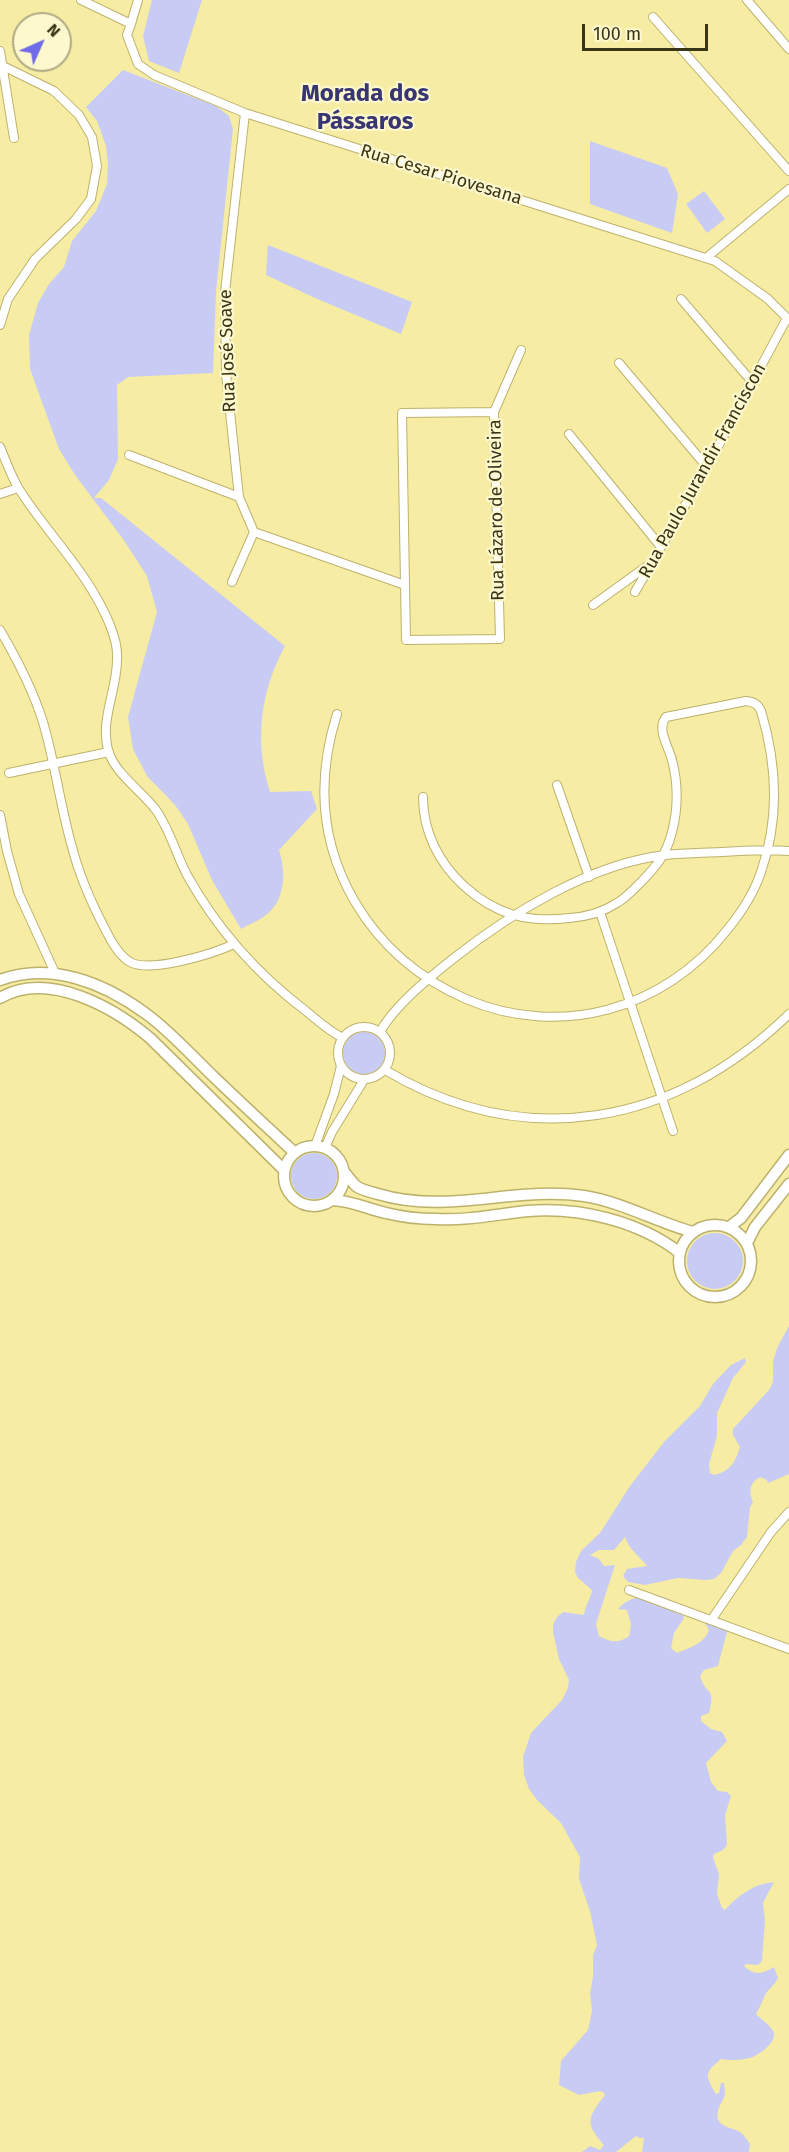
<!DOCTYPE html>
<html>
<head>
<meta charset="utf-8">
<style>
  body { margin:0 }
  #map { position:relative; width:789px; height:2152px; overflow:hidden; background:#f6eca3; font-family:"Fira Sans",sans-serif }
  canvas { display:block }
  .north { position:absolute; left:12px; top:12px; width:60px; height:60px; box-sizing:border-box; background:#fef8ce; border:2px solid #afaa85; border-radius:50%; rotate:45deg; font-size:16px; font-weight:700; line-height:24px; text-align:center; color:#393518 }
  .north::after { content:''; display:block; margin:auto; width:21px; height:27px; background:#706ce7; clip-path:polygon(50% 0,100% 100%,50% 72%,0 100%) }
  .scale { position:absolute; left:582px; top:24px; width:126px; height:27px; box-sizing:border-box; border:3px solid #393518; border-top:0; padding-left:8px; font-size:18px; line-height:21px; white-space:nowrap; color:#393518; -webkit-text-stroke:4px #fef8ce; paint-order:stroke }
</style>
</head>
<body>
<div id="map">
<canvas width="789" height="2152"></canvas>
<div class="north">N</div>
<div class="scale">100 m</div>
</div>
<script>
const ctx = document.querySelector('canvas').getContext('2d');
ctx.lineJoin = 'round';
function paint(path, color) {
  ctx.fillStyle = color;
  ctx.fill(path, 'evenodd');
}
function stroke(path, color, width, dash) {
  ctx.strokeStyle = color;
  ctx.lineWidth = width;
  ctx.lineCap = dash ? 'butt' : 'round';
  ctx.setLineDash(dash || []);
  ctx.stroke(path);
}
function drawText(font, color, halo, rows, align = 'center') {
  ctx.font = font + ' "Fira Sans",sans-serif';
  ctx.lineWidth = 4.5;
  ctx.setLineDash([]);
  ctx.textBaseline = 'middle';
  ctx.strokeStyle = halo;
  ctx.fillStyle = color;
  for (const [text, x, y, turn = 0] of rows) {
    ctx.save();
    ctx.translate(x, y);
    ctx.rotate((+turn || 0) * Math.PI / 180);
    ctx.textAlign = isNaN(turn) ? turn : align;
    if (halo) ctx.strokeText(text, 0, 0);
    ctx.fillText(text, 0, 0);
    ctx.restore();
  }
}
const green = new Path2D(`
  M152,0h50l-23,73 -30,-12 -6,-25z
  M123,70l93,36 13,10 4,13 -17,162 -3,82 -85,4 -11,8 1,74 -9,21 -15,18h7l184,148c-25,46 -31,96 -15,146l41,-1 6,18 -38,41c7,21 7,50 -13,65 -7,6 -17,9 -25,14l-29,-49 -24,-56 -13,-19 -28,-29 -14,-27 -5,-32 29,-105 -10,-36 -24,-37 -48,-64 -16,-26 -29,-80 -1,-34 9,-32 11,-19 15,-17 8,-26 24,-30 11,-27 1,-19 -2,-19 -9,-25 -11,-14z
  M590,141l77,27 11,26 -6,39 -82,-29z
  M704,191l21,28 -18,14 -21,-29z
  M268,245l144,57 -11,32 -86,-36 -49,-23z
  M343 1053a21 21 0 1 1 42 0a21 21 0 1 1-42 0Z
  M291 1176a23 23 0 1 1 46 0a23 23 0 1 1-46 0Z
  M687 1261a28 28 0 1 1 56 0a28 28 0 1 1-56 0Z
  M789,1326v148l-21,9 -1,-3 -7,-3c-10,6 -12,13 -7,25l-3,5 -3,30 -6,8 -8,6 -12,22 -7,6 -8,1 -28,-2 -33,7 -17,-3 -5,-6 4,-7 20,-3c-9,-12 -17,-15 -22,-29l-11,13h-15l-9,5 9,4 5,7 11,-1 -19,59 3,12c11,6 19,8 30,0l2,-11 -4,-15 -9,-1c17,-19 58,-20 66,9l-10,15 -3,15 6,5c12,-5 27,-9 32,-23l-6,-10 25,8 -10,38 -14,4 -4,6c6,21 16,9 9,37l-8,3v5l10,8 11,3 5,9 -21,22 5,19 7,9 9,1 4,4 -6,19 2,30 -4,5 -9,4 -1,4 6,16 -2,20 5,14 3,2c14,-15 28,-26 49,-28l-11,21 2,18 -3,40 -4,4 -12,-1 -2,2c11,10 18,8 30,1l4,11c-3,7 -9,10 -13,17 -3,6 -5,13 -9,19 5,5 14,11 17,17 6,10 -15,25 -23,27 -9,2 -19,3 -29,1 -17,14 -16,16 -5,35l3,-1 2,-10h3c3,18 -2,14 -6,28 -4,16 13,16 22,21 4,3 7,8 10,12l-1,8h-107l2,-14h-5l-3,-2 -20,16h-34l8,-6 10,4 4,-5c-20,-22 -16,-28 1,-50l-1,-2 -4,-2 -21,4 -20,-10 2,-24 27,-31 4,-19 -2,-18 3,-16v-22l4,-10 -7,-34 -11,-32 1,-22 -19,-34 -24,-23 -8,-11 -5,-14 -1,-18 8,-24 31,-33 6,-12 1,-8 -10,-21 -6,-27v-7l4,-8 6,-5 21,3c1,-10 7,-16 8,-25l-14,-12 -3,-6 1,-10 5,-11 19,-18 30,-47 34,-44 36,-36 13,-22 18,-19 14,-7 1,4 -13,16 -16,35v23l-8,28 1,9 4,2c16,-3 22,-14 26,-28l-7,-12v-6l36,-39 4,-8v-21l5,-15z`);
const street = new Path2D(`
  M81,0l50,24 -4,11 11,29 16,11 91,38 470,148 53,38 21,21
  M747,0l42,49
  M653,17l136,154
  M131,24l7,-24
  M0,51l14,87
  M706,258l83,-69
  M681,299l72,84
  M0,325l8,-26 27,-40 41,-40 15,-20 6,-33 -5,-29 -13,-22 -25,-24 -51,-25
  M619,363l88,104
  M494,412l-92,1 4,227 94,-1 -6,-227 27,-62
  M569,434l92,113
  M0,447c6,14 11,29 19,42 29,46 70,84 91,136 4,11 8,22 7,35 0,30 -17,59 -9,90 7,24 33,40 48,60 14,20 20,44 31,65 30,54 70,99 119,136 12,10 23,20 37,27
  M129,455l110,42
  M0,494l18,-6
  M254,532l151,53
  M232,582l22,-50 -15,-35 -13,-123 -1,-82 20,-179
  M635,592l72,-125 80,-149
  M593,605l54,-39
  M0,630c17,29 33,60 43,92 12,41 17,83 29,125 7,27 19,55 32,80 6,12 15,30 28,36 21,9 81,-9 102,-19
  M337,714c-21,66 -17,128 18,188 26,44 65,77 111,97 94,40 198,11 261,-69 14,-17 27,-37 34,-58 19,-54 16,-108 0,-161 -3,-7 -7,-9 -15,-10l-80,16c-10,12 3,30 6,43 6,23 6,49 0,72 -5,21 -16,35 -31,50 -7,7 -15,16 -24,21 -14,9 -31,14 -48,15 -41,5 -73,-3 -105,-32 -25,-23 -41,-54 -41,-89
  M9,773l100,-21
  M557,785l32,92
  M0,815l7,36 12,43 36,79
  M600,912l73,219
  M338 1053a26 26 0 1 1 52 0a26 26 0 1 1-52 0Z
  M380,1032c15,-27 50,-55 74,-74 57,-45 138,-95 212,-103 18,-2 36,-2 55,-3 23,-1 45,-3 68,-1
  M385,1070c140,83 289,56 404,-56
  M315,1146l19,-52 7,-28
  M325,1148l7,-16 32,-52
  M629,1590l160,59
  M712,1619l59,-87 18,-20`);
const secondary = new Path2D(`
  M0,980c50,-19 104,3 145,33 23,16 49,45 70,65 26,25 53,50 80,75
  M0,998c48,-28 113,9 150,40l134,132
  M284 1176a30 30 0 1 1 60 0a30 30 0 1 1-60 0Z
  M344,1172c4,4 8,10 12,14 5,4 15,6 22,8 69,21 136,-8 206,2 38,6 72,26 109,36
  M333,1200c19,1 35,9 53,13 16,4 34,6 50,6 31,2 62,-5 92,-8 52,-4 111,10 152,42
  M679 1261a36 36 0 1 1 72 0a36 36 0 1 1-72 0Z
  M729,1227l12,-9 48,-63
  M747,1243l8,-16 34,-43`);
const streetNames = [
  ["Rua Cesar Piovesana",441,175,17],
  ["Rua José Soave",228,351,-92],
  ["Rua Paulo Jurandir Franciscon",703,471,-61],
  ["Rua Lázaro de Oliveira",497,510,-91]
];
const districtNames = [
  ["Morada dos",365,94],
  ["Pássaros",365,122]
];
paint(green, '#c8ccf4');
stroke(street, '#bdb26c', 10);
stroke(secondary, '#bdb26c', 13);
stroke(street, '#fff', 8);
stroke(secondary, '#fff', 10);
drawText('18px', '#393518', '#fef8ce', streetNames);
drawText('bold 24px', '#373672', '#fef8ce', districtNames);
</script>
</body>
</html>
